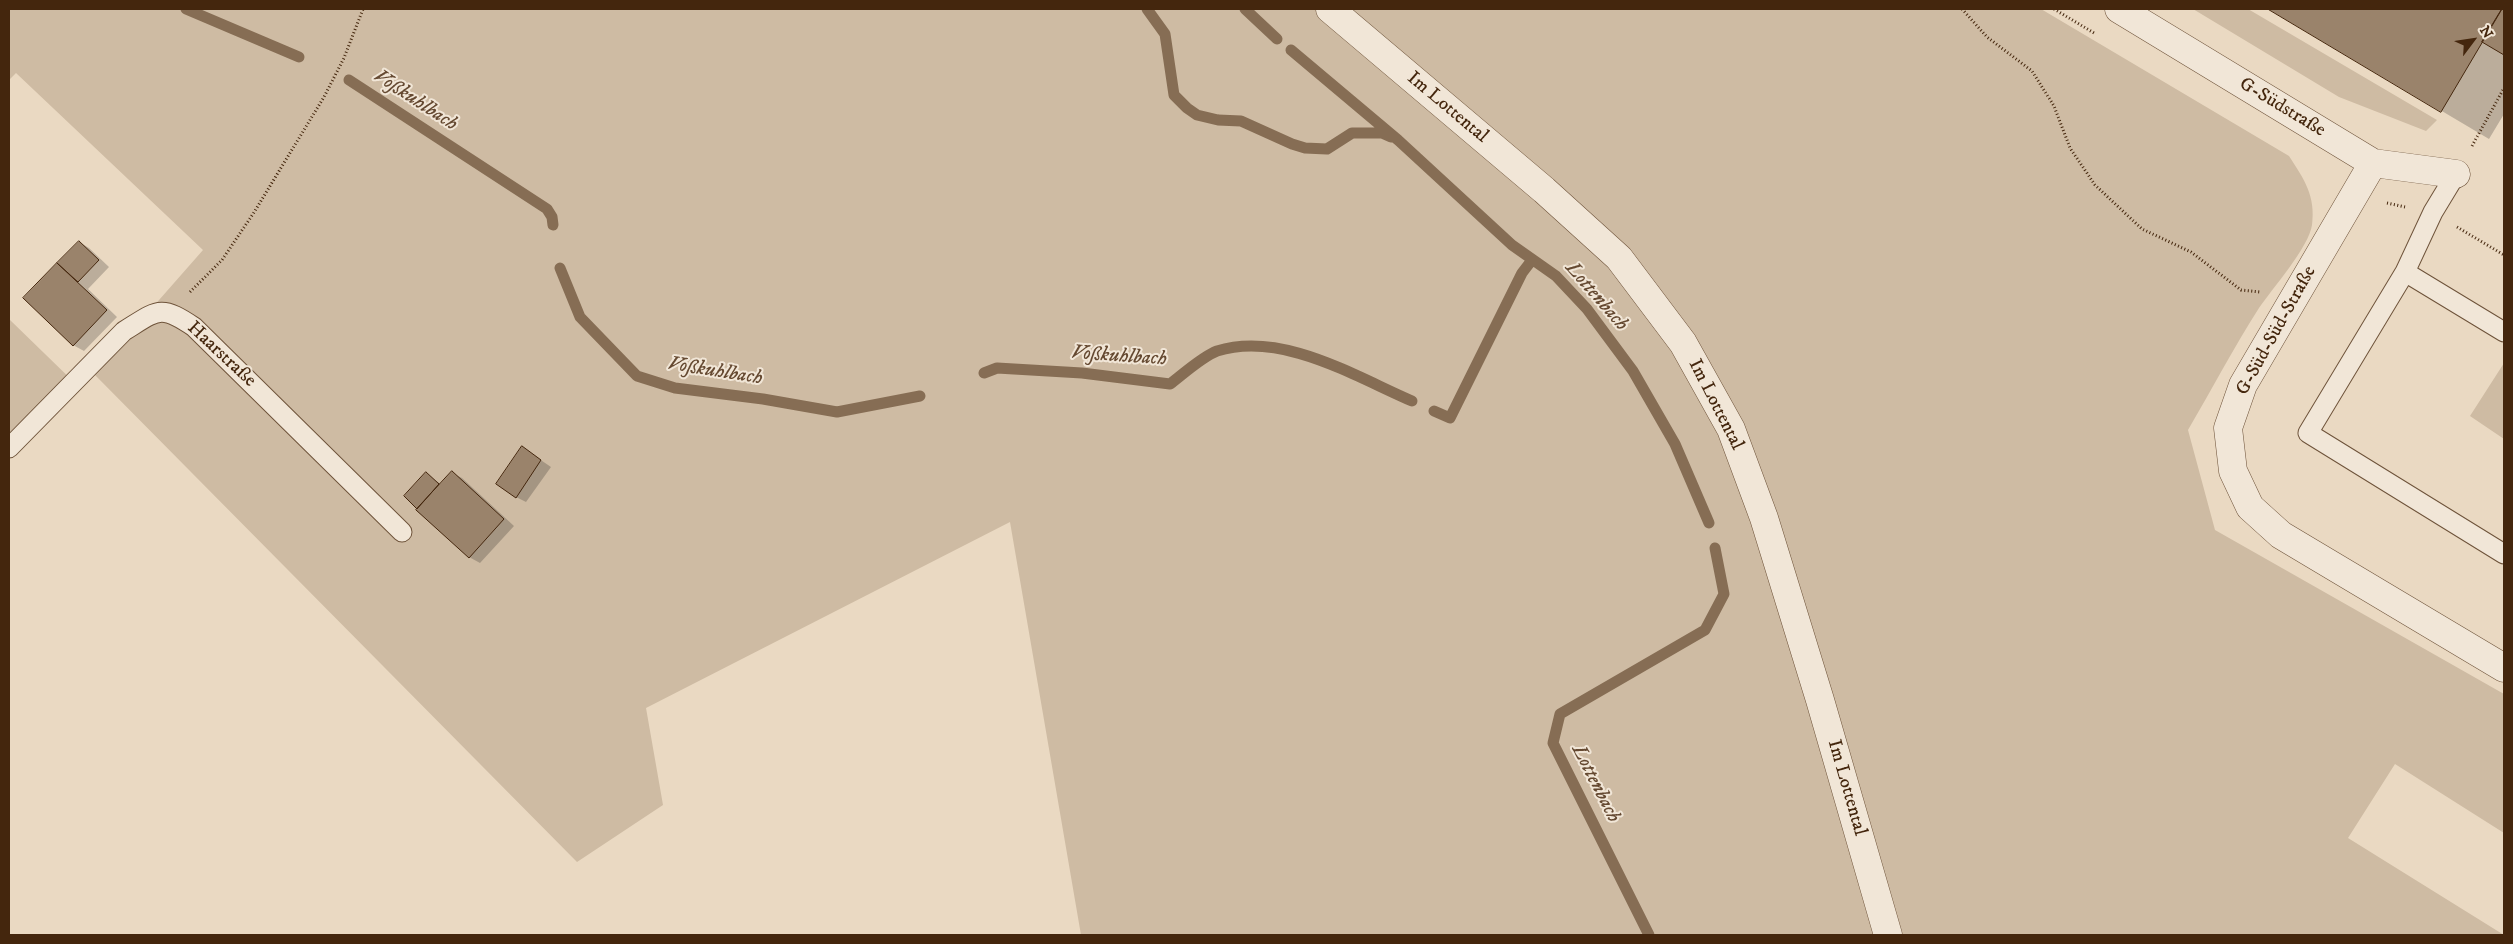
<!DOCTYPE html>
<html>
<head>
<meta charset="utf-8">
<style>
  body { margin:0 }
  #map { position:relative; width:2513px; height:944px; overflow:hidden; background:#ead9c2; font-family:"IM FELL DW Pica",serif }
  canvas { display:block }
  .frame { position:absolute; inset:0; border:10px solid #44260d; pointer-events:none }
  .north { position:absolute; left:2448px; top:15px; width:50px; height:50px; -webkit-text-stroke:4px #f1e6d7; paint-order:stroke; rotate:59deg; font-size:14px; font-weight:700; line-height:20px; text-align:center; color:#44260d }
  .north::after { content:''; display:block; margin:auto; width:18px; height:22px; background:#44260d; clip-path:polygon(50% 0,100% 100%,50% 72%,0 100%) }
</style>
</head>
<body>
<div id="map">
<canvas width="2513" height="944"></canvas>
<div class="frame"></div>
<div class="north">N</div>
</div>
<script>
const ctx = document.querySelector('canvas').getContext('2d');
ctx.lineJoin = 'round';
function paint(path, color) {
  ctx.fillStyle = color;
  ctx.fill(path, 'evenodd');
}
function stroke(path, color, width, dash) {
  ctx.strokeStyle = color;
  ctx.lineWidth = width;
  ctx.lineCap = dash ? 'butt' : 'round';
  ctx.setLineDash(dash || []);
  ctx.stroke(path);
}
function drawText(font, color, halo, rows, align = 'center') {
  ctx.font = font + ' "IM FELL DW Pica",serif';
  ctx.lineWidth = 4;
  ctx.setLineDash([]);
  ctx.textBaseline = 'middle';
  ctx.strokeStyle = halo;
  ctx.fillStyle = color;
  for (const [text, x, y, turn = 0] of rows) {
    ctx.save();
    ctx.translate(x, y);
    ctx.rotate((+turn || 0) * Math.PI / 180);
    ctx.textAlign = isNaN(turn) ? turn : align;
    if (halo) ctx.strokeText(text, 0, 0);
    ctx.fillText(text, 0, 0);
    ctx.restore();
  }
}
const green = new Path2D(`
  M9,9h2032l248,147c15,23 27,40 23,69 -3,22 -40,64 -53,83 -25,39 -47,81 -71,122l27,100 289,164v139l-109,-69 -47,74 156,97h-1423l-71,-413 -364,186 17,97 -86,57 -483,-488 109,-124 -187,-177 -7,7z
  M2193,9h55l189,111 -11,11 -87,-34z
  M9,319l71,69 -71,71z
  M2504,363v76l-34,-23z`);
const shadow = new Path2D(`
  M2270,9h234v105l-15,25z
  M79,242l10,6 20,19 -21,22 29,28 -33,34 -11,-6 -48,-47z
  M523,448l28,19 -25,35 -10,-5z
  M452,473l10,5 52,48 -34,37 -11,-6 -63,-61 20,-22 15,10z`);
const stream = new Path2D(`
  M186,9l113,48
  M1147,9l18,25 9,61 13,13 10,7 21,5 23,1 51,23 13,4 22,1 25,-16h30l9,4
  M1245,9l32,30
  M1291,50l107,90 114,105 44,31 31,33 46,62 42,73 34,79
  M349,80l198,129 5,8 1,8
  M560,268l20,49 57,59 38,12 88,11 74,13 83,-16
  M984,373l13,-5 85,5 88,11c12,-9 33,-28 47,-33 65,-20 137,25 195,50
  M1434,411l16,7 72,-145 10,-13
  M1649,935l-96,-192 7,-29 145,-84 19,-36 -9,-46`);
const building = new Path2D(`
  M2268,9h234l-61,103z
  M2502,9h2v46l-22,-13z
  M79,241l20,19 -21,22 -21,-19z
  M57,263l50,47 -34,36 -50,-48z
  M522,446l19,14 -25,38 -20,-14z
  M452,471l52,48 -35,39 -53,-48z
  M426,472l13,12 -22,25 -13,-13z`);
const path = new Path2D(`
  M1962,9l25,28 45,34 22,35 16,42 25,37 47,44 49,23 50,38 19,2
  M2054,9l40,24
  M2472,146l32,-58
  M2387,203l18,4
  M2457,227l47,28
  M190,292l32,-32 31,-46 71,-117 20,-39 19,-49`);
const lane = new Path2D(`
  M2456,174l-23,38 -28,60 -97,161 196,121
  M2405,272l99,60
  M9,448l115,-117c34,-21 36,-27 70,-4l208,205`);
const street = new Path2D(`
  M1330,9l214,181 75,68 64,85 48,86 33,89 56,182 68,235
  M2119,9l254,154 83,11
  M2373,163l-130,222 -15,43 5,43 17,36 31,28 223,133`);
const streetNames = [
  ["Im Lottental",1447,108,40],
  ["G-Südstraße",2282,108,31],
  ["G-Süd-Süd-Straße",2277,331,-61],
  ["Haarstraße",221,355,43],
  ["Im Lottental",1715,405,63],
  ["Im Lottental",1846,788,74]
];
const waterNames = [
  ["Voßkuhlbach",415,101,33],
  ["Lottenbach",1596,297,49],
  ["Voßkuhlbach",1119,357,4],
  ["Voßkuhlbach",715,372,9],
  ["Lottenbach",1595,784,63]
];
paint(green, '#cebba3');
paint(shadow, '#0003');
stroke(stream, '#866d54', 11);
paint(building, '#9a836b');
stroke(building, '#44260d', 1);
stroke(lane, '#6e533a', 21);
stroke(street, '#6e533a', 29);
stroke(path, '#44260d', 3, [1, 2.5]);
stroke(lane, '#f1e6d7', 19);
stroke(street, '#f1e6d7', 28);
drawText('19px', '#44260d', '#f1e6d7', streetNames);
drawText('italic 20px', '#654931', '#f1e6d7', waterNames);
</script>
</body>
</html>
